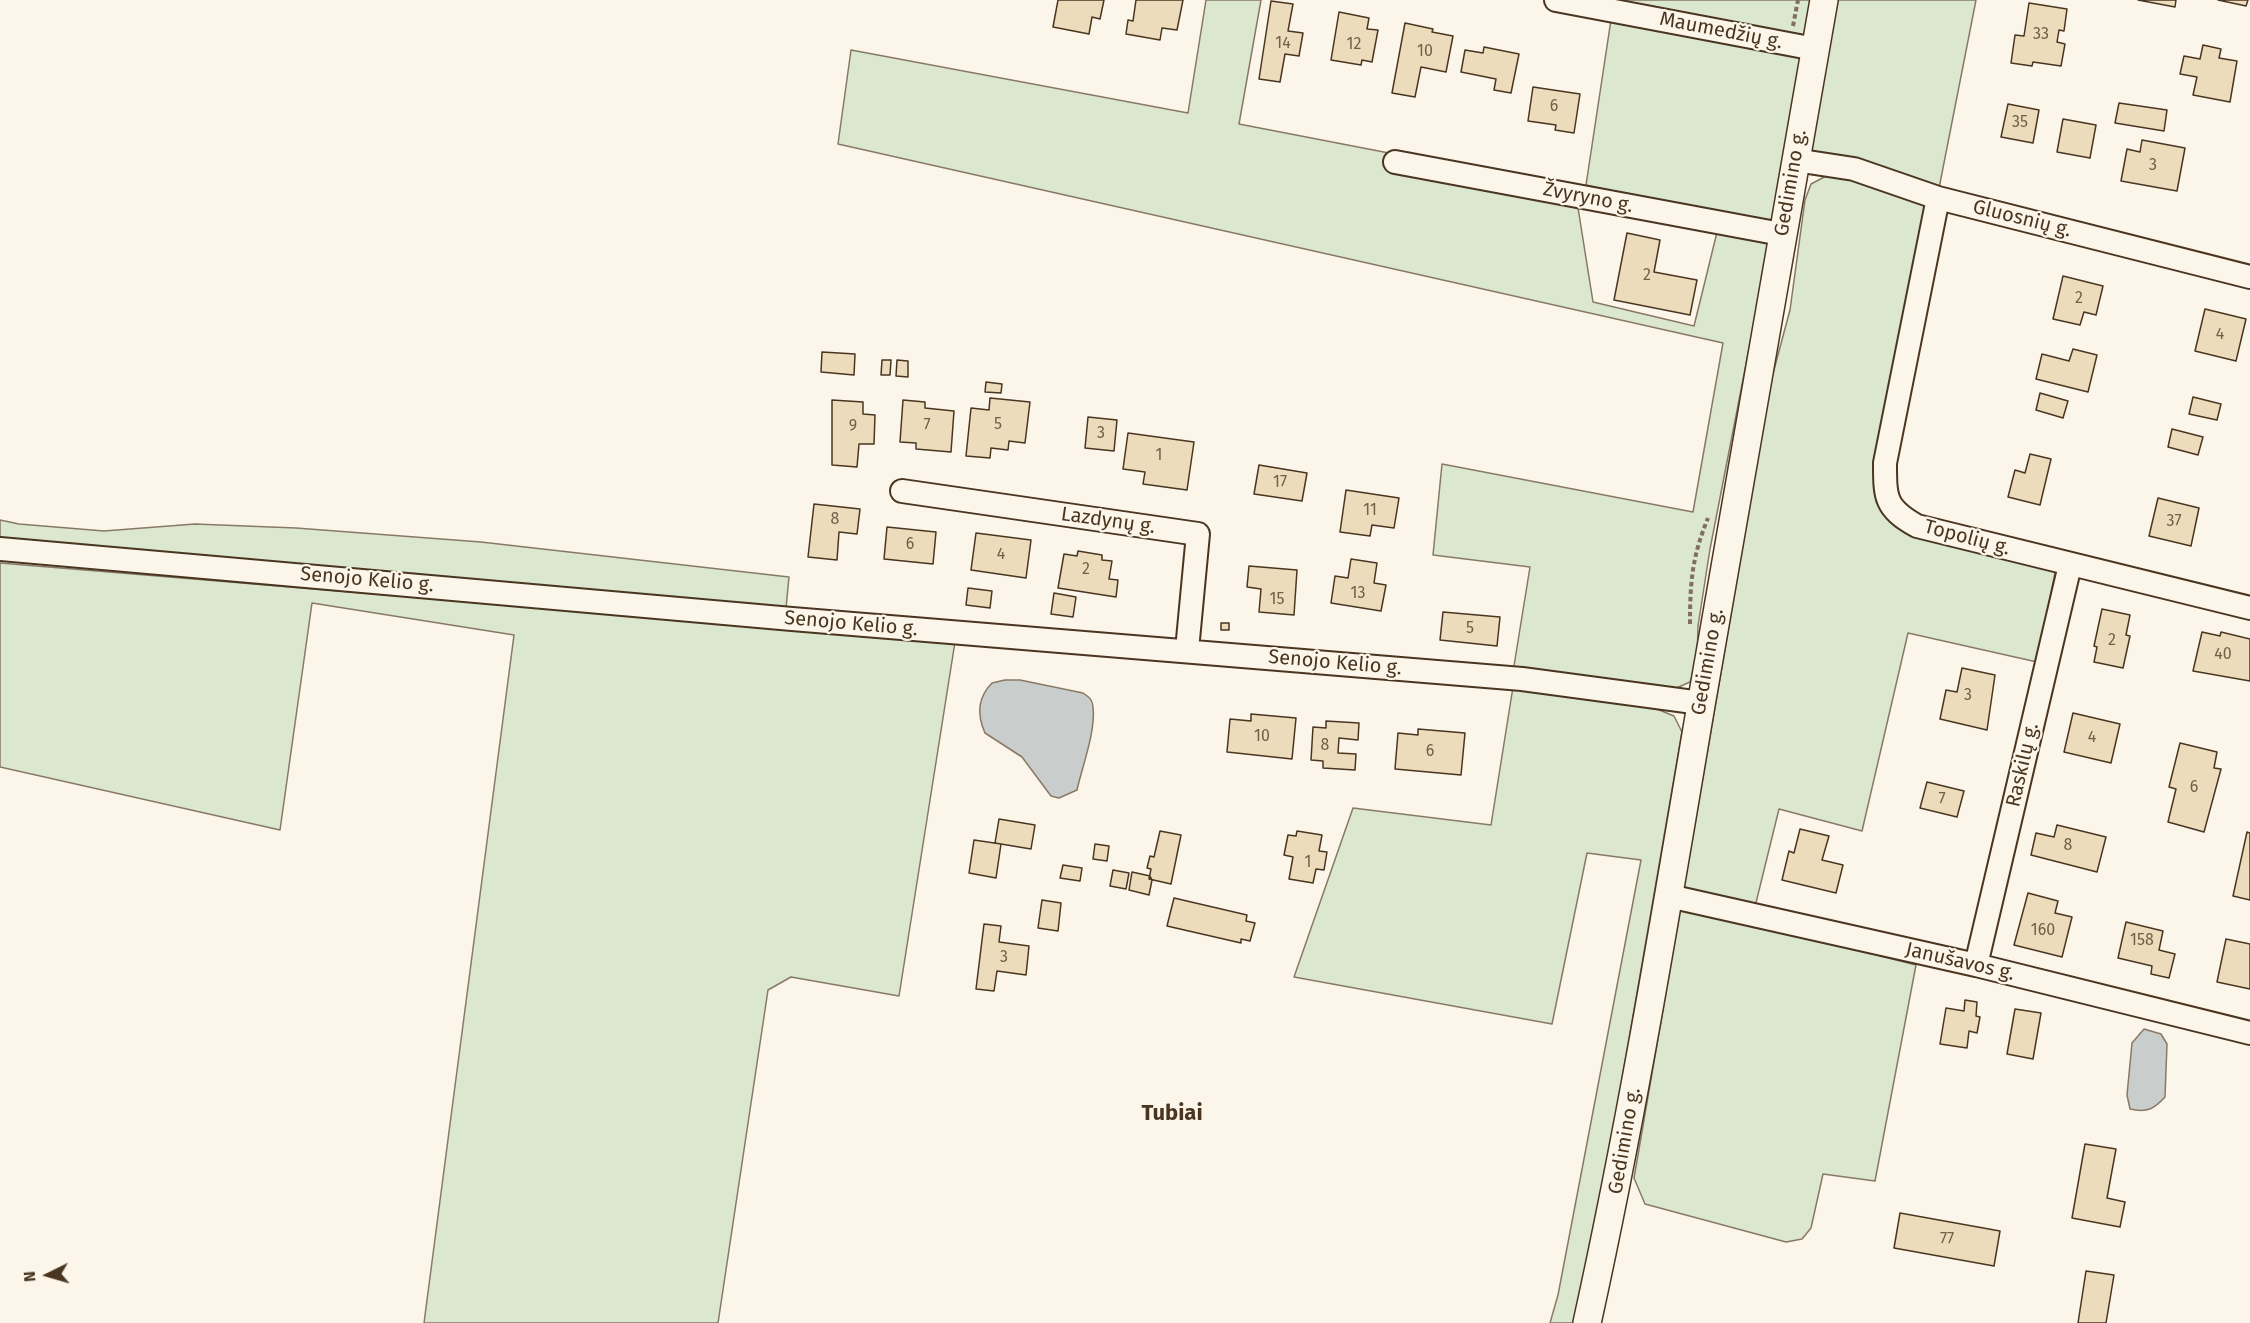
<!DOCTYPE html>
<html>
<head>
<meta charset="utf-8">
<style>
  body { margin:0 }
  #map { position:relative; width:2250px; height:1323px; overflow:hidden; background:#fbf6e9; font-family:"Fira Sans",sans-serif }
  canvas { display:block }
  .north { position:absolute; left:18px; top:1245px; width:60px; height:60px; -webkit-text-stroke:4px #fbf6e9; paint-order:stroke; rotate:265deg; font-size:16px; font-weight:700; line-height:24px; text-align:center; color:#4a3520 }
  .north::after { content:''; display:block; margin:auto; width:21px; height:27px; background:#4a3520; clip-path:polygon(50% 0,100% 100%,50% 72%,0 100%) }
</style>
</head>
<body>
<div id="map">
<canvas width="2250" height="1323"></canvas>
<div class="north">N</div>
</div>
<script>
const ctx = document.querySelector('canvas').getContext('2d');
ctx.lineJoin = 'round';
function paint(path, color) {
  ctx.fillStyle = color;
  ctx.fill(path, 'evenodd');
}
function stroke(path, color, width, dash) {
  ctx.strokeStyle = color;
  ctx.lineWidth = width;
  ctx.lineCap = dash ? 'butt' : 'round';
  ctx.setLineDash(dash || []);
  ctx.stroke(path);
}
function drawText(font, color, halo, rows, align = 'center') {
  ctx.font = font + ' "Fira Sans",sans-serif';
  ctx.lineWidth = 4.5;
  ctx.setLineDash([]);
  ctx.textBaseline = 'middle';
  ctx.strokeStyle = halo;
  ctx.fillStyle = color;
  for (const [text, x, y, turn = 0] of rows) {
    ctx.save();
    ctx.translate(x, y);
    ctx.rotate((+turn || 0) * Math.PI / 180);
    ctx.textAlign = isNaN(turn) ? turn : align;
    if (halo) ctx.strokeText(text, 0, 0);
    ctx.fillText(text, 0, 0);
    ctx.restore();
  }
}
const green = new Path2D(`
  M1206,0h55l-22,124 336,65 18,113 101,24 27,-110 -135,-31 28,-185h203l-107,549 -12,77 -1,40 -7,16 -18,8 -159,-18 17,-105 -97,-12 9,-91 251,48 30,-169 -885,-199 13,-94 337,63z
  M1824,0h152l-91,463 12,51 159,54 -19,94 -129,-29 -46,198 -83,-22 -28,114 165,42 -41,216 -52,-7 -12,54 -9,11 -16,3 -141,-38 -11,-26 137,-797 19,-71 15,-110 6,-16 19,-10 -35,-14z
  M0,520l19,4 85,7 91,-7 101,4 185,14 308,35 -3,31 -786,-69z
  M0,563l955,79 -56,354 -108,-19 -23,13 -50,333h-294l90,-688 -202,-32 -32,227 -280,-63z
  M1513,687l139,20 22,9 8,16 -79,458 -27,133h-26l8,-28 83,-435 -54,-7 -35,171 -258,-47 59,-169 138,17z`);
const water = new Path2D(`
  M1005,680h15l63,13c6,4 10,7 10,14 3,24 -11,60 -16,83l-18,8 -8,-2 -29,-39 -37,-24c-8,-18 -7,-36 7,-50z
  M2144,1029l17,5 6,10 -2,53c-11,12 -18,16 -35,12l-3,-14 5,-52z`);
const building = new Path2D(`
  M1058,0h46l-4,19 -8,-2 -3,17 -36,-7z
  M1136,0h47l-6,30 -15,-2 -2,12 -34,-6 2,-14 5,1z
  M2138,0h38l-1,7z
  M2218,0h30l-2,6z
  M1271,1l22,3 -5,27 15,2 -4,23 -14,-2 -5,28 -21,-3z
  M2029,3l38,6 -3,22 -5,-1 -2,12 8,2 -4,22 -28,-4 -1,4 -21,-3 4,-28 9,1z
  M1339,12l30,6 -2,11 11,1 -6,32 -10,-2 -1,5 -30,-5z
  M1405,23l28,6 -1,3 21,4 -7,36 -25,-5 -6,30 -23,-4z
  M2203,45l18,4 -2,9 18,3 -7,41 -37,-7 4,-18 -17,-3 4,-18 16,3z
  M1484,47l35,7 -8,39 -17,-3 2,-11 -35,-7 4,-22 18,3z
  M1533,87l47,7 -6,39 -19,-3 1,-5 -28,-4z
  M2119,103l48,7 -3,21 -49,-8z
  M2008,104l31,6 -6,33 -32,-6z
  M2063,119l33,6 -6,33 -33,-6z
  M2142,140l43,8 -8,43 -56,-10 6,-32 13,3z
  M1627,233l33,7 -6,32 43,8 -7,35 -76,-15z
  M2063,276l40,10 -7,29 -12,-3 -4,13 -27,-6z
  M2205,309l41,10 -10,42 -41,-10z
  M2073,349l24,6 -9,37 -52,-13 6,-25 27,7z
  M822,352l33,2 -1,21 -33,-3z
  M882,360h9l-1,15h-9z
  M897,360l11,1v16l-12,-1z
  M986,382l16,2 -1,9 -16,-1z
  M2040,393l28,8 -5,17 -27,-8z
  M2193,397l28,7 -4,16 -28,-6z
  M990,398l40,4 -5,41 -16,-2 -1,9 -17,-2 -1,10 -24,-2 5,-48 18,2z
  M832,400l31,2v12l12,1 -1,29h-15l-2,23 -25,-2z
  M903,400l22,2v6l29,3 -3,41 -35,-3v-6l-16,-1z
  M1088,417l29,3 -3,31 -29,-3z
  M2172,429l31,8 -5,18 -30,-8z
  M1128,433l66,9 -7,48 -44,-6 2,-12 -22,-3z
  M2030,454l21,5 -11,46 -32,-8 7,-27 10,3z
  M1259,465l48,8 -5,28 -48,-7z
  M1346,490l53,8 -5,30 -22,-3 -2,11 -30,-4z
  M2158,498l41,10 -8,38 -42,-10z
  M814,504l46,5 -3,25 -18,-2 -2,28 -29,-3z
  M887,527l49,5 -3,32 -49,-5z
  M976,533l55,7 -5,38 -55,-8z
  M1078,551l24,4v5l10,1 -3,18 9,1 -2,17 -58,-9 6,-34 13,2z
  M1351,559l26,4 -3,20 12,2 -5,26 -50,-8 4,-27 13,2z
  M1249,566l48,4 -3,45 -35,-3 2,-23 -14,-2z
  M968,588l24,3 -2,17 -24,-3z
  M1054,593l22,4 -3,20 -22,-3z
  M2102,609l28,6 -4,20 4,1 -7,32 -29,-6 3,-15 -3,-1z
  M1443,612l57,5 -3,29 -57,-6z
  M1221,623h8v7h-8z
  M2202,632l18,4 1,-4 29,7v42l-57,-10z
  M1962,668l33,7 -8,55 -47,-11 6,-29 11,2z
  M2073,713l47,11 -9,39 -47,-11z
  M1251,714l45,4 -4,41 -65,-7 3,-33 21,2z
  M1326,721l33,2 -1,17 -19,-2 -1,15 18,1 -1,16 -32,-2v-7l-12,-1 2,-33 13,1z
  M1418,729l47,4 -4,42 -66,-6 3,-36 20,2z
  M2180,743l37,9 -3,16 7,1 -17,63 -36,-10 8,-33 -7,-2z
  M1927,782l37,9 -7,26 -37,-9z
  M999,819l36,6 -4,24 -36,-6z
  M2057,825l49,12 -9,35 -66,-17 5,-22 18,4z
  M1800,829l29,7 -7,24 21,5 -7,28 -54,-13 7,-29 5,2z
  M1160,831l21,4 -10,49 -22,-5 2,-10 -4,-1 3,-12 4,1z
  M1297,831l25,4 -3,16 8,1 -3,18 -8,-1 -3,14 -24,-4 4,-22 -9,-2 4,-20 8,1z
  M2247,832l3,1v67l-17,-4z
  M974,840l27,4 -5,34 -27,-5z
  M1095,844l14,2 -2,15 -14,-2z
  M1063,865l19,3 -2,13 -20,-3z
  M1113,870l16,3 -3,16 -16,-3z
  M1132,872l18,4 2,4 -3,15 -20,-5z
  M2028,893l30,8 -3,12 17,4 -10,40 -48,-12z
  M1174,898l73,17 -1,6 9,2 -5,18 -9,-2v4l-74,-17z
  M1042,900l19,3 -3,28 -20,-3z
  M2126,922l37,9 -4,19 16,4 -6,24 -18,-4 1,-8 -34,-8z
  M984,924l17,2 -2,16 30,4 -3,29 -29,-4 -3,20 -18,-2z
  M2226,939l24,5v45l-33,-7z
  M1965,1000l12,2 -1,14 4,1 -3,16 -8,-2 -2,17 -27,-4 6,-36 18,3z
  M2015,1009l26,4 -8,46 -26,-5z
  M2085,1144l31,5 -9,49 18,4 -5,25 -48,-9z
  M1900,1213l100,18 -6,35 -100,-18z
  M2086,1271l28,4 -8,48h-28z`);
const path = new Path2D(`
  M1793,26l5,-26
  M1690,624c0,-42 2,-67 18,-106`);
const minor = new Path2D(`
  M1556,0l259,49
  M1795,160l59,9 84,29 312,79
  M1395,162l386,72
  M1938,198l-53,265c0,35 0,45 32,63l333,82
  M902,491l296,43 -11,116
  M0,549l792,70 730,60 179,24
  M1669,896l307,69 274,68
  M1976,965l94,-400`);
const major = new Path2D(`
  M1587,1323c45,-204 79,-411 114,-618 40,-235 80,-470 123,-705`);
const numberNames = [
  ["33",2041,35],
  ["14",1283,44],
  ["12",1354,45],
  ["10",1425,52],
  ["6",1554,107],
  ["35",2020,123],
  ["3",2153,166],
  ["2",1647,276],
  ["2",2079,299],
  ["4",2220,335],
  ["5",998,425],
  ["7",927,426],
  ["9",853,427],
  ["3",1101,434],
  ["1",1159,456],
  ["17",1280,483],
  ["11",1370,511],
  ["8",835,520],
  ["37",2174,522],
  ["6",910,545],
  ["4",1001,555],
  ["2",1086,570],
  ["13",1358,594],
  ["15",1277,600],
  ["5",1470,629],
  ["2",2112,641],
  ["40",2223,655],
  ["3",1968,696],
  ["10",1262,737],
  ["4",2092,738],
  ["8",1325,746],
  ["6",1430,752],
  ["6",2194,788],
  ["7",1942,800],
  ["8",2068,846],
  ["1",1308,863],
  ["160",2043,931],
  ["158",2142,941],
  ["3",1004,958],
  ["77",1947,1240]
];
const streetNames = [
  ["Maumedžių g.",1721,31,11],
  ["Gedimino g.",1791,183,-80],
  ["Žvyryno g.",1588,198,11],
  ["Gluosnių g.",2022,219,14],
  ["Lazdynų g.",1108,521,8],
  ["Topolių g.",1967,538,15],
  ["Senojo Kelio g.",367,580,5],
  ["Senojo Kelio g.",851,624,5],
  ["Gedimino g.",1708,662,-80],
  ["Senojo Kelio g.",1335,663,5],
  ["Raskilų g.",2023,765,-77],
  ["Janušavos g.",1960,962,13],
  ["Gedimino g.",1625,1141,-80]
];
const quarterNames = [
  ["Tubiai",1172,1114]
];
paint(green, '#dce7d0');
stroke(green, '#887966', 1.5);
paint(water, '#c9cecd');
stroke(water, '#887966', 1.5);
paint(building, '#ecdcbc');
stroke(building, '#4a3520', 1.5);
stroke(minor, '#4a3520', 26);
stroke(major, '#4a3520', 30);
stroke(path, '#7f6f5c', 4, [4.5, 3]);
stroke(minor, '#fbf6e9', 22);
stroke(major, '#fbf6e9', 27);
drawText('16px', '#725f47', null, numberNames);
drawText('20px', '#4a3520', '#fbf6e9', streetNames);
drawText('bold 22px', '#4a3520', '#fbf6e9', quarterNames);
</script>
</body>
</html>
